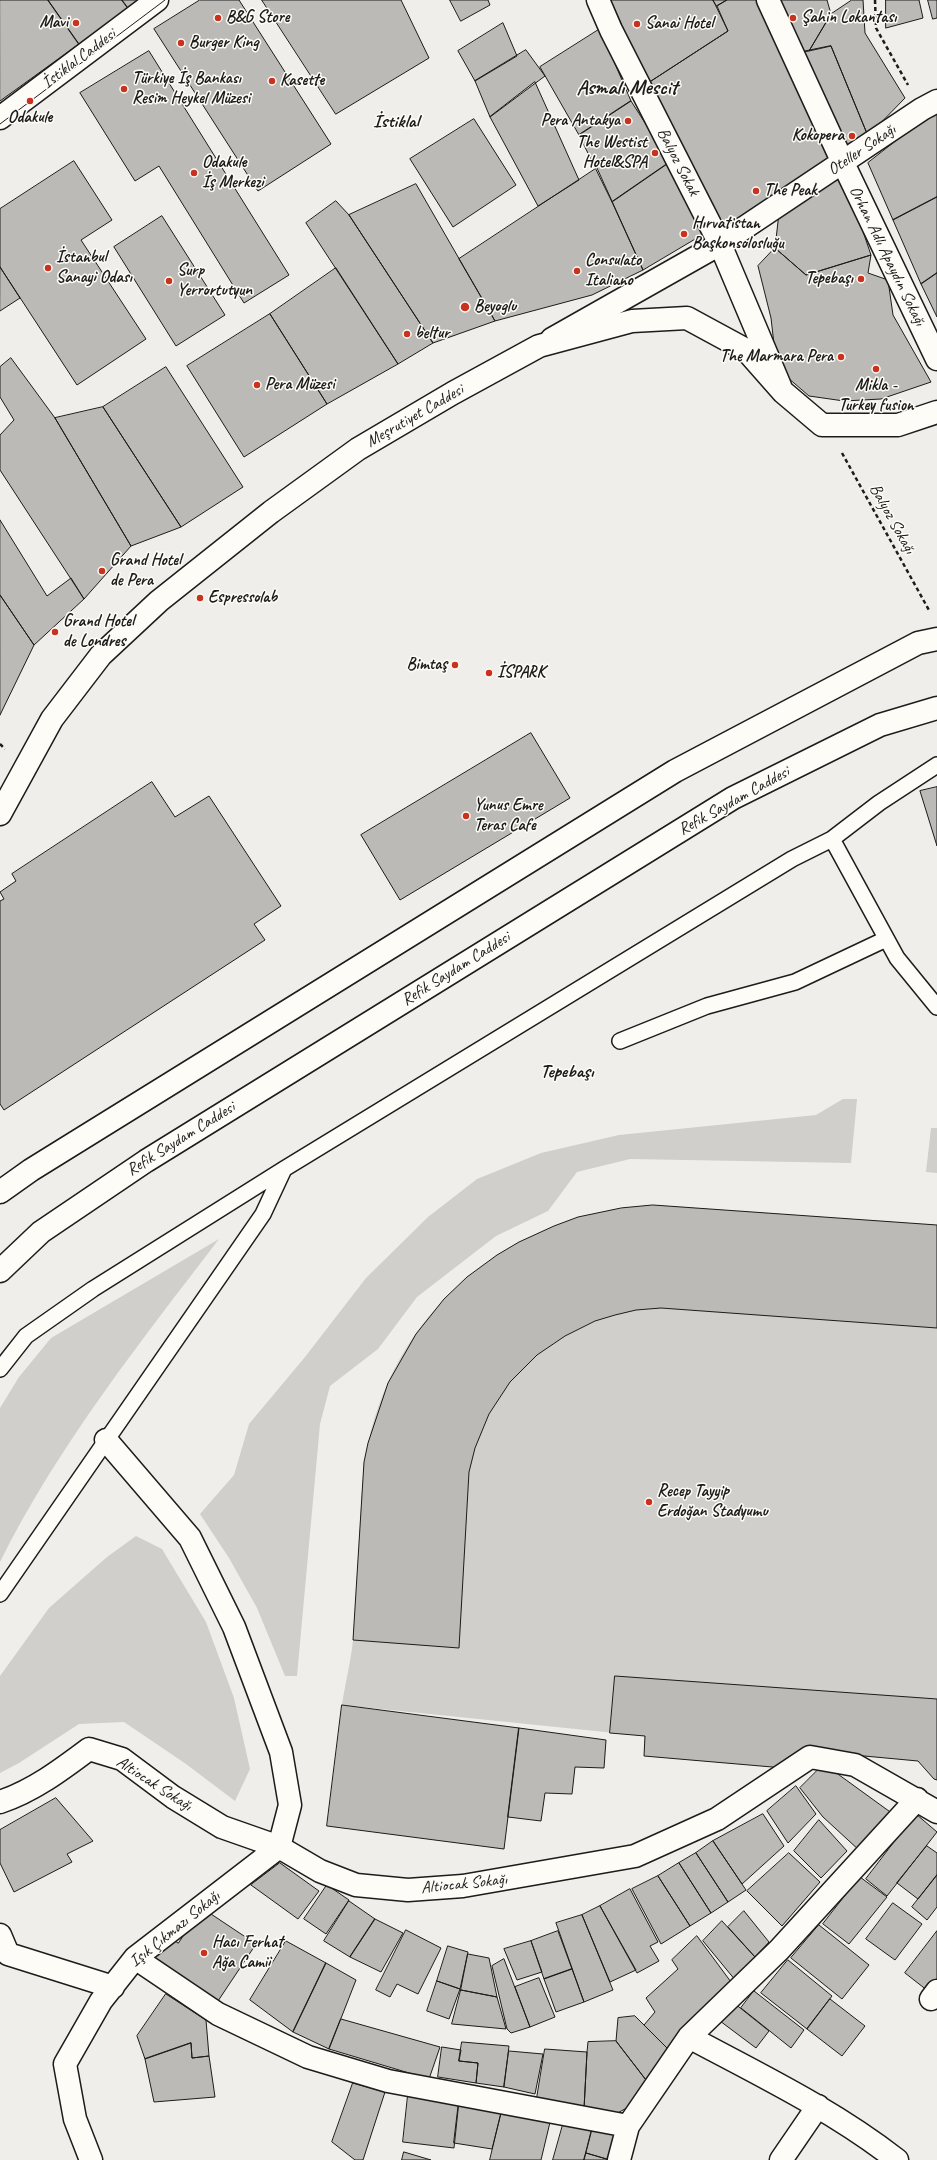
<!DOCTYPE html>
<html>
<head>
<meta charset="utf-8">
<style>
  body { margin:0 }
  canvas { display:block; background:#f0eeea }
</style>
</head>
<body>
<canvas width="937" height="2160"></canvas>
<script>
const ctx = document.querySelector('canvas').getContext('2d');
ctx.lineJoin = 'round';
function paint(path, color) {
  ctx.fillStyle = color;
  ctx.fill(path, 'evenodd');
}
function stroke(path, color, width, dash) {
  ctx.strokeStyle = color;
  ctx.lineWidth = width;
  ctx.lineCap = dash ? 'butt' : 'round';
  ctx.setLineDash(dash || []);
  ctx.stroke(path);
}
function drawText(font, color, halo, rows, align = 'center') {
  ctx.font = font + ' Caveat,sans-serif';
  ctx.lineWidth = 3;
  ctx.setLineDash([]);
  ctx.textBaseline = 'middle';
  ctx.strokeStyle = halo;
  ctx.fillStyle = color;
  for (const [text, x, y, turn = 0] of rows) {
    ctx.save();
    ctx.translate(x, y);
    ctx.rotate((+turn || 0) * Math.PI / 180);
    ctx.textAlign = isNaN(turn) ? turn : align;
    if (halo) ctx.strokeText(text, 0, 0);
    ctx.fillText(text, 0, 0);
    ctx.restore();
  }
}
const green = new Path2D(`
  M843,1099h14l-6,64 -221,-4 -53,13 -29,39 -52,25 -79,61 -39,52 -48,37 -10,38 -23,252h-12l-28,-68 -28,-50 -29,-44 34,-39 15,-51 56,-67 61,-79 62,-61 49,-38 64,-26 78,-18 197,-20z
  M931,1128h6v45l-11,-1z
  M653,1205l284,20v555l-3,-1 -16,-18 -118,-11 -16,18 -140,-12v-20l-302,-31c3,-21 9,-44 11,-65 3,-31 4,-63 6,-94 2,-33 2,-69 9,-102 30,-139 145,-229 285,-239z
  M219,1239c-78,102 -162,208 -219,323v-154l19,-31 32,-39z
  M136,1536l26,13 44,73 28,76 16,71 -15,32 -49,-37 -62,-42 -45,2 -60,39 -19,10v-97l49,-68 58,-51z`);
const building = new Path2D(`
  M0,0h48l31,44 -79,57z
  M48,0h74l6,8 -49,36z
  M122,0h17l-11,8z
  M200,0h39l92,144 -73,47 -104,-162z
  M262,0h139l28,58 -93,56z
  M450,0h38l2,5 -29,16z
  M611,0h102l15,31 -80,52z
  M713,0h14l-10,6z
  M727,0h34l68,161 -105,70 -76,-148 80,-52 -11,-25z
  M773,0h54l4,14 -22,37 -12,2z
  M852,0h11l2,33 40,65 -37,38 -37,-90 -22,5 22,-37z
  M886,0h33l4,18 -37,10z
  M928,0h9v18l-4,1z
  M503,23l14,33 -42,25 -17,-30z
  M600,29l31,72 -52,34 -39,-68z
  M831,46l37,90 -19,17 -52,-100z
  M526,50l19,26 -55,41 -15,-36z
  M149,51l140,224 -45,28 -85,-137 -24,15 -55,-88z
  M535,82l44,98 -41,26 -48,-89z
  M631,101l39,61 -58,40 -33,-67z
  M937,109v88l-44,23 -25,-57z
  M474,119l42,66 -63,42 -43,-68z
  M74,161l38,59 -31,20 65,99 -69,46 -77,-118v-58z
  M670,162l32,73 -59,35 -31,-68z
  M597,168l46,102 -51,25 -97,26 -36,-62z
  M835,177l15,16 21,62 -65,20 -31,-27 4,-35z
  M416,184l79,137 -62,22 -84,-128z
  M937,197v76l-16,11 -28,-64z
  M336,201l13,14 84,128 -35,21 -92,-141z
  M162,216l63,99 -49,31 -62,-99z
  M775,248l31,27 65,-20 -3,18 20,7 5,35 38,67 -50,17 -37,2 -35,-5 -22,-19 -11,-15 -5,-44 -13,-52z
  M0,267l20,31 -20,13z
  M336,268l62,96 -71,40 -57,-90z
  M937,273v44l-16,-33z
  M270,314l57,90 -83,53 -57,-91z
  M11,358l44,60 76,128 -47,53 -84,-129v-35l14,-15 -14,-23v-30z
  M166,367l77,120 -62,40 -78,-120z
  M103,407l78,120 -50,19 -76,-128z
  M0,520l47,76 24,-18 13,21 -50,46 -34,-50z
  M0,595l34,50 -34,70z
  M531,733l39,65 -170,102 -39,-65z
  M152,782l23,35 34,-21 72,110 -27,18 11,16 -261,170 -4,-6v-203l4,-2 -4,-7 16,-11 -4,-7z
  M937,787v59l-17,-55z
  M653,1205l284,20v103l-276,-20 -25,2 -21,5 -20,6 -30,15 -28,19 -27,27 -21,32 -14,34 -6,24 -10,176 -106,-8 11,-178 4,-19 20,-60 28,-49 28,-35 23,-22 30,-22 22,-13 35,-16 24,-9 43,-9z
  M615,1676l322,23v81l-3,-1 -16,-18 -118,-11 -16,18 -140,-12 1,-20 -35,-3z
  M342,1705l177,23 -15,121 -177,-23z
  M519,1728l87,12 -2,28 -29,-1 -3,27 -27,-1 -4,28 -33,-4z
  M824,1764l69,50 -33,37 -37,-34 -23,-29z
  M796,1786l20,28 -28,29 -21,-32z
  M56,1798l37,43 -26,13 5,8 -58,30 -14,-29v-33z
  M763,1814l21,32 -42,38 -29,-43z
  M916,1814l21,18 -50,64 -21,-17z
  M819,1820l28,31 -26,27 -27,-27z
  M713,1841l33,49 -18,12 -32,-49z
  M927,1846l10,7v22l-19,24 -21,-16z
  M696,1853l32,49 -17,11 -32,-50z
  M789,1853l31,29 -38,44 -35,-35z
  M280,1863l39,28 -21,28 -47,-34z
  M679,1863l32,50 -21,13 -32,-50z
  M937,1875v32l-10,13 -15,-13z
  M658,1876l32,50 -29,18 -29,-55z
  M860,1877l27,20 -38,47 -26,-20z
  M327,1885l22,15 -23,34 -22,-15z
  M630,1889l28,53 -8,4 9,15 -22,12 -37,-67z
  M349,1901l26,18 -25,38 -26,-16z
  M893,1903l29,21 -27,36 -29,-21z
  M600,1906l36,64 -26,12 -28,-67z
  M202,1908l54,36 -40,60 -64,-42 17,-25 9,6z
  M744,1911l25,31 -14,15 -27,-30z
  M582,1915l31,75 -29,12 -28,-79z
  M375,1919l28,14 -22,39 -31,-15z
  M722,1921l33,36 -19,24 -33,-40z
  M819,1925l50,40 -27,34 -51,-41z
  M406,1930l35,18 -23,46 -21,-10 -7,13 -14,-7z
  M558,1931l14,38 -28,10 -13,-38z
  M937,1931v48l-9,12 -23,-18z
  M697,1936l34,46 -62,68 -25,-25 11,-13 -9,-14 32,-29 -6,-9z
  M286,1941l40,22 -33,69 -43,-32z
  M531,1941l11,31 -25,8 -13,-31z
  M448,1946l20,6 -8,37 -23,-8z
  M468,1954l21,4 8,39 -36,-7z
  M504,1959l26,68 -19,6 -4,-4 -15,-63z
  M788,1960l44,36 -25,33 -46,-36z
  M326,1963l30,17 -27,69 -36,-17z
  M572,1969l12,33 -28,10 -12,-33z
  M539,1978l16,39 -25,10 -15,-40z
  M437,1981l23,8 -11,30 -22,-8z
  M461,1990l36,7 9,32 -54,-5z
  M754,1991l50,39 -13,18 -50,-40z
  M166,1994l40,26 3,36 -17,2 -1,-15 -46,16 -8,-23z
  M830,1999l35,27 -23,30 -35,-27z
  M734,2003l35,28 -13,17 -36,-27z
  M635,2016l34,34 -23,30 -30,-39 2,-23z
  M341,2019l99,28 -11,32 -100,-30z
  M616,2041l30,39 -12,24 -22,12 -28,-7 3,-57 1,-10z
  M462,2042l47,4 -5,41 -28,-4 2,-20 -19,-2z
  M191,2043l1,15 17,-2 6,41 -61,5 -9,-43z
  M442,2047l19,3 -2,11 19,2 -2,20 -38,-6z
  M545,2049l42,3 -3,57 -47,-11z
  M509,2051l34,3 -8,40 -31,-7z
  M353,2083l32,9 -22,68h-8l-23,-18z
  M408,2095l51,6 -5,47 -51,-6z
  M459,2101l43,8 -10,40 -38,-6z
  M503,2106l48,12 -10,42h-51z
  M564,2121l28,8 -8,31h-31z
  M592,2129l27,7 -9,24 -24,-7z
  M404,2152l27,8h-29z
  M586,2153l24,7h-26z`);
const path = new Path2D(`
  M875,0l1,28 32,57
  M842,453l88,159
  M0,744l5,5`);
const lane = new Path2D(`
  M832,839l65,119 40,49
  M620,1041l87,-35 88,-24 91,-43
  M0,1369l26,-33 67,-47 191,-120 508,-310 40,-20 47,-36 58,-38
  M0,1594l263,-380 21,-45`);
const street = new Path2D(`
  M598,0l13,30 109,214 60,142
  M768,0l75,163 94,196
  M0,118l157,-118
  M552,339l168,-95 202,-135 15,-8
  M0,1802c33,-11 61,-32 89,-53l33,10 51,38 49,30 57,20 41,24 36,14 52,5 55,-4 172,-30 82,-37 93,-62 45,8 82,47
  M0,1935l8,19 105,33
  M135,1958l83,56 90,43 80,24 240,45
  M931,1999l6,-8
  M689,2037c71,38 144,73 208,123
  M91,2160l-16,-41 -10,-55 36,-63 34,-43 144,-111 11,-42 -9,-53 -47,-125 -44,-89 -84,-98
  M619,2160l9,-34 61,-89 90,-87 138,-151
  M781,2160l37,-54`);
const secondary = new Path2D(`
  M0,814l52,-95 49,-64 58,-54 112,-89 87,-63 95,-56 86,-47 93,-25 55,-3 59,32 37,42 39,33h76l39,-13`);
const primary = new Path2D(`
  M0,1192l31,-22 644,-399 243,-128 19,-4
  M0,1271l41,-39 105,-71 587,-363 147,-73 57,-17`);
const tram = new Path2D(`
  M0,124l165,-124`);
const markers = [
  [218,18,4,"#c8321e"],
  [793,18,4,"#c8321e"],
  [76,23,4,"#c8321e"],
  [637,24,4,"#c8321e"],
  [181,43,4,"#c8321e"],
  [272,81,4,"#c8321e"],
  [124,89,4,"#c8321e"],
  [30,101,4,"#c8321e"],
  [628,121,4,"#c8321e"],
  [852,136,4,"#c8321e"],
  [655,153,4,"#c8321e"],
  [194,173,4,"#c8321e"],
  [756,191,4,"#c8321e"],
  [684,234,4,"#c8321e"],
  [48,268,4,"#c8321e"],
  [577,271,4,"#c8321e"],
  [861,279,4,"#c8321e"],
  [169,281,4,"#c8321e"],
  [465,307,5,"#c8321e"],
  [407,334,4,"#c8321e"],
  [841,357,4,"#c8321e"],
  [876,369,4,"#c8321e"],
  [257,385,4,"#c8321e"],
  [102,571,4,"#c8321e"],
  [200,598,4,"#c8321e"],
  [55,632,4,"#c8321e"],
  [455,665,4,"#c8321e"],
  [489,673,4,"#c8321e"],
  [466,816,4,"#c8321e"],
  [649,1502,4,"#c8321e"],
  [204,1953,4,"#c8321e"]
];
const poiNames = [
  ["B&G Store",226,18],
  ["Şahin Lokantası",801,18],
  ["Mavi",68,23,"right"],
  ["Sanai Hotel",645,24],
  ["Burger King",189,43],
  ["Türkiye İş Bankası",132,79],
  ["Resim Heykel Müzesi",132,99],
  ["Kasette",280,81],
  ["Odakule",30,118,"center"],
  ["Pera Antakya",620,121,"right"],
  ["Kokopera",844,136,"right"],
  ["The Westist",647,143,"right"],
  ["Hotel&SPA",647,163,"right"],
  ["Odakule",202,163],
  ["İş Merkezi",202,183],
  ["The Peak",764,191],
  ["Hırvatistan",692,224],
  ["Başkonsolosluğu",692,244],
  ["İstanbul",56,258],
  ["Sanayi Odası",56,278],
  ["Consulato",585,261],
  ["Italiano",585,281],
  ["Surp",177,271],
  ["Yerrortutyun",177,291],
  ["Tepebaşı",853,279,"right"],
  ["Beyoglu",474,307],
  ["beltur",415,334],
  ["The Marmara Pera",833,357,"right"],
  ["Pera Müzesi",265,385],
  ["Mikla -",876,386,"center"],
  ["Turkey fusion",876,406,"center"],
  ["Grand Hotel",110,561],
  ["de Pera",110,581],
  ["Espressolab",208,598],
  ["Grand Hotel",63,622],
  ["de Londres",63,642],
  ["Bimtaş",447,665,"right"],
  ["İSPARK",497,673],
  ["Yunus Emre",474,806],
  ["Teras Cafe",474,826],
  ["Recep Tayyip",657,1492],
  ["Erdoğan Stadyumu",657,1512],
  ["Hacı Ferhat",212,1943],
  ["Ağa Camii",212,1963]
];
const streetNames = [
  ["İstiklal Caddesi",79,59,-37],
  ["Oteller Sokağı",862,150,-34],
  ["Balyoz Sokak",678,162,63],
  ["Orhan Adlı Apaydın Sokağı",887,256,64],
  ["Meşrutiyet Caddesi",415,416,-30],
  ["Balyoz Sokağı",892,519,61],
  ["Refik Saydam Caddesi",734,801,-29],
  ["Refik Saydam Caddesi",456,969,-32],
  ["Refik Saydam Caddesi",181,1139,-32],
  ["Altiocak Sokağı",154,1784,33],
  ["Altiocak Sokağı",464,1884,-6],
  ["Işık Çıkmazı Sokağı",175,1929,-39]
];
const quarterNames = [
  ["İstiklal",396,122],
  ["Tepebaşı",567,1072]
];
const districtNames = [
  ["Asmalı Mescit",627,88]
];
paint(green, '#d0cfcc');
paint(building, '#bbbab6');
stroke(building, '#1c1c1c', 1);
stroke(lane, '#1c1c1c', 18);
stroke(street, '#1c1c1c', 25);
stroke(secondary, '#1c1c1c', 25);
stroke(primary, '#1c1c1c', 25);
stroke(path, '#1c1c1c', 2.5, [4, 3]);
stroke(lane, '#fdfcf7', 15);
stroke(street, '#fdfcf7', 22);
stroke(secondary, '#fdfcf7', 22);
stroke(primary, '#fdfcf7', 22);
stroke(tram, '#1c1c1c', 1);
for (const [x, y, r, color] of markers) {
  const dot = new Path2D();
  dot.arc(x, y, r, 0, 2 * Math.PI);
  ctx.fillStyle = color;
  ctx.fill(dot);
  stroke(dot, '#fdfcf7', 1.5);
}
drawText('bold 17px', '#1c1c1c', '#fdfcf7', poiNames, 'left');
drawText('17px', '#1c1c1c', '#fdfcf7', streetNames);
drawText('bold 19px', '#1c1c1c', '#fdfcf7', quarterNames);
drawText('bold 21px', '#1c1c1c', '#fdfcf7', districtNames);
</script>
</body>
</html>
